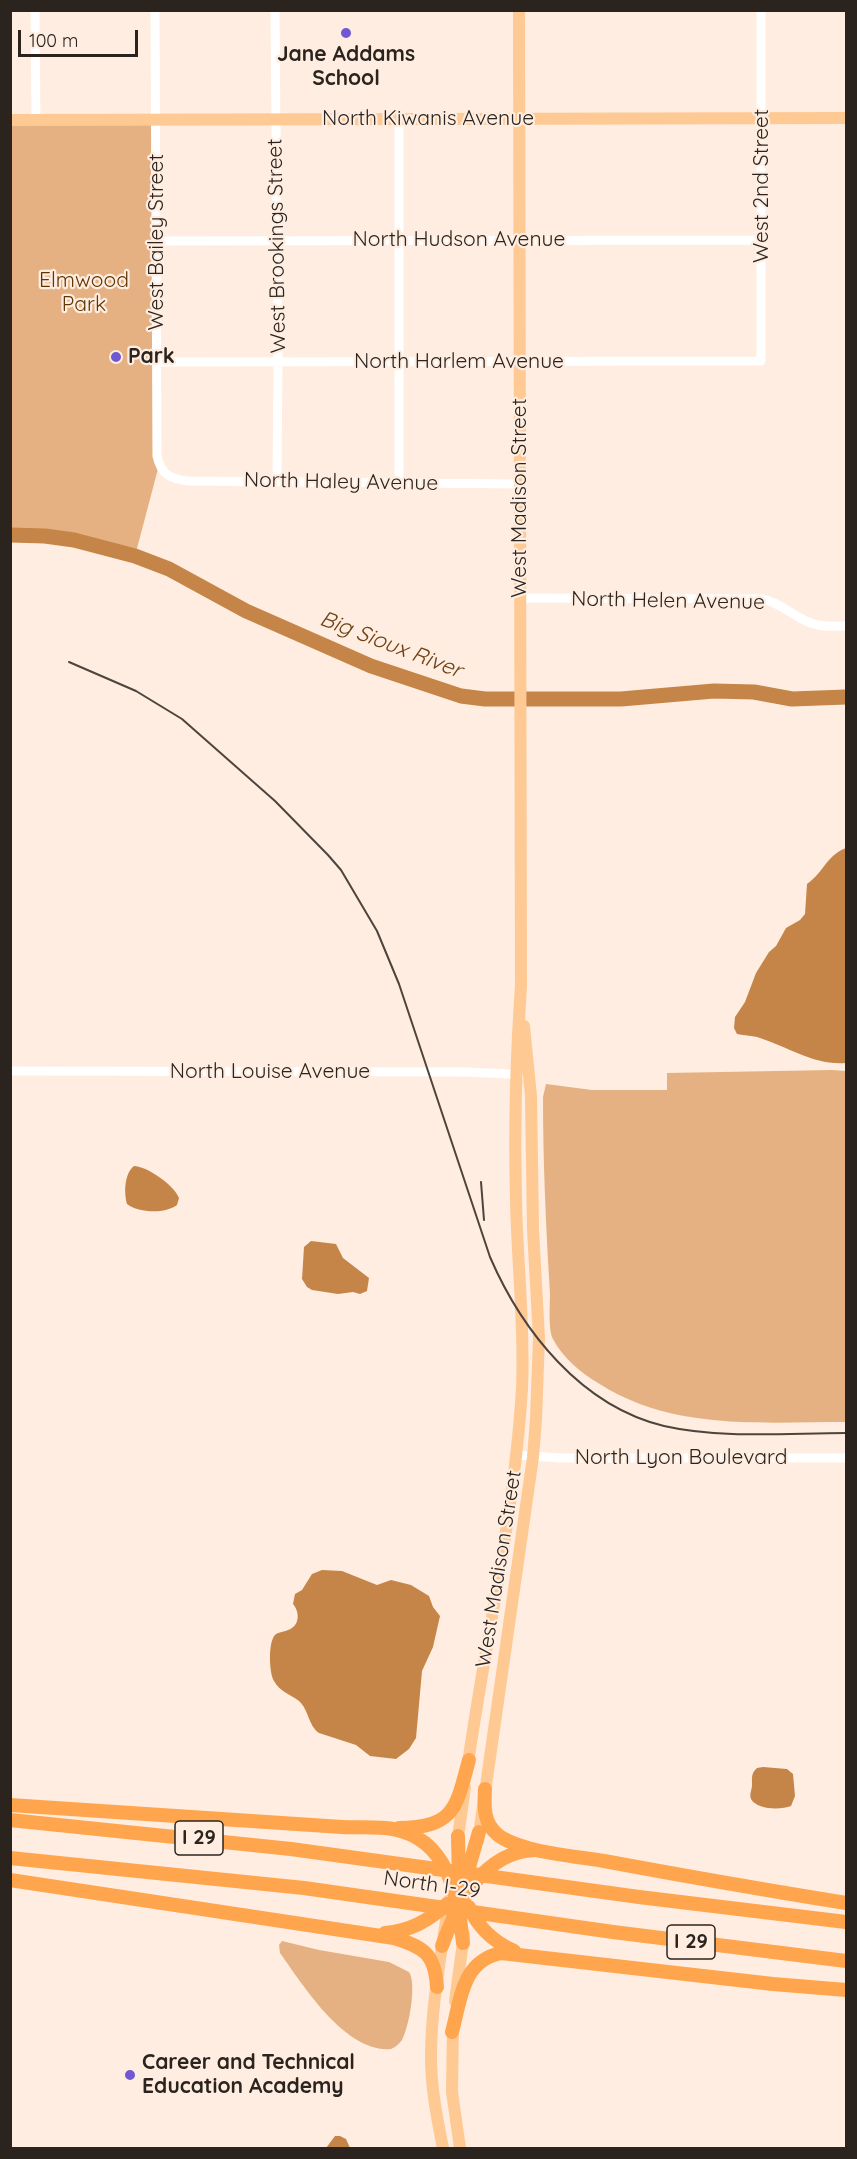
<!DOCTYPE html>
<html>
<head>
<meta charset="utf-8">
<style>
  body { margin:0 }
  #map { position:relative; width:857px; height:2159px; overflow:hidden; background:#feede0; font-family:Quicksand,sans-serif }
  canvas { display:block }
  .frame { position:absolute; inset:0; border:12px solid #2b241e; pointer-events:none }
  .scale { position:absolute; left:18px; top:30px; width:120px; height:27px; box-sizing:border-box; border:3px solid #2b241e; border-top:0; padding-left:8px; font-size:18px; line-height:21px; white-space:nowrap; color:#2b241e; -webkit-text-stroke:4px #feede0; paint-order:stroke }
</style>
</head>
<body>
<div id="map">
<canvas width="857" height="2159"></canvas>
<div class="frame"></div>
<div class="scale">100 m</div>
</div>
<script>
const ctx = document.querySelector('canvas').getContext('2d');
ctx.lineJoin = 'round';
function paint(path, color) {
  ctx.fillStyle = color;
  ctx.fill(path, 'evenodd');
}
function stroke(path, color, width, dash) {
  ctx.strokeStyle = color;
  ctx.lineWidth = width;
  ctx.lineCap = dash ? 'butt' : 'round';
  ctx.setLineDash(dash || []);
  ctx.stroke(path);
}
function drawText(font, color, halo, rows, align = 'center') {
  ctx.font = font + ' Quicksand,sans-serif';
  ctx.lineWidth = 4.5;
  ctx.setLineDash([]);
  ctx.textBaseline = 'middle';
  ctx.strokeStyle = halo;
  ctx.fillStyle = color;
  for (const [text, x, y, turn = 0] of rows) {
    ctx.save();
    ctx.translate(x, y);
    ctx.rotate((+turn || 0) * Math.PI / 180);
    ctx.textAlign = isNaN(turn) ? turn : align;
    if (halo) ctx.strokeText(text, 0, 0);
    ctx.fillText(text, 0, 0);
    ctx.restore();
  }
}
const green = new Path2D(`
  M11,121h146l2,344 -24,91c-41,-10 -82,-23 -124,-21z
  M832,1070l14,1v351c-84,0 -174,9 -248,-39 -17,-10 -36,-26 -45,-44 -5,-9 -3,-34 -3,-45 -4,-66 -7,-131 -7,-197l3,-13 46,6h75v-17z
  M282,1941l37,9 70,12 20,10c8,12 0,55 -7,68 -3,4 -6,7 -11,9 -46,4 -88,-64 -111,-96l-1,-8z`);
const water = new Path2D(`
  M846,848v215c-30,3 -58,-16 -86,-25 -8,-3 -15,-2 -23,-4l-3,-6 1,-11 10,-15 11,-29 13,-21 7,-6 10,-18 14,-8 5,-6 2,-30c17,-12 19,-28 39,-36z
  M134,1166c13,0 41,20 45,32l-2,7c-12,9 -38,8 -50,-1 -3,-11 -3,-30 7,-38z
  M311,1241l25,3 7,14 26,20 -2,13 -7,3 -7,-2 -15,2 -26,-4 -5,-3 -5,-8 2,-32z
  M322,1570l20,1 35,14 14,-5 20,5 18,11 4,11 7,9 -7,31 -11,24 -6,67 -7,11 -13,10 -26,-3 -14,-11 -37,-12c-11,-8 -10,-23 -20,-32 -9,-7 -19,-9 -25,-20 -5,-8 -6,-39 1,-46 3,-3 8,-3 13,-5 12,-4 12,-18 5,-26l2,-10 7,-4 10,-16z
  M763,1767l24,2 6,5 2,22 -4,10c-10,4 -34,4 -40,-7 -2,-5 1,-9 1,-14 0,-7 -1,-12 5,-17z
  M335,2136h5l6,3 4,9h-24z`);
const river = new Path2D(`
  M10,535l35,1 29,4 61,16 34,13 77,42 125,55 90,30 24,3h136l93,-8 40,1 38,7 54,-2`);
const minor = new Path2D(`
  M35,10l1,110
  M155,10l2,446c4,18 13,23 31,25l333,3
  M275,10l3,351 -1,120
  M157,241l605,-1
  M158,362l603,-1v-351
  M399,482v-362
  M520,598l243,1c20,4 34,22 55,26 9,2 19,1 28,1
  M10,1071l458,1 61,3
  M516,1455l44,3h286`);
const major = new Path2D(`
  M10,120l836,-2
  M467,1770c18,-127 47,-253 55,-381 3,-64 -5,-127 -6,-190 -2,-71 0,-142 5,-213l-2,-976
  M478,1841l55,-384 3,-38 3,-81 -6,-108 -2,-134 -7,-70
  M457,1844l8,-57
  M455,2001l9,-66
  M453,2025l-1,67 8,56
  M443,2148c-6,-30 -12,-60 -12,-91 0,-53 11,-106 18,-157`);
const highway = new Path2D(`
  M485,1789c-1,17 -2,34 13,46 22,17 77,21 106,26 81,15 161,29 242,42
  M10,1805l332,22c16,1 35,-1 51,2 56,10 65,68 70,114
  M10,1820l281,29 348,48 207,25
  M399,1828c56,-1 57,-20 70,-68
  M458,1836l1,45
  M10,1858l294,30 309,44 233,29
  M10,1880l384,58c30,9 41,16 43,49
  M463,1881l6,-14 10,-35
  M469,1907c9,20 25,35 45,44
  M385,1933c25,-2 43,-12 62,-29
  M442,1946c15,-42 41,-94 93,-96
  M452,2032c9,-33 10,-71 49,-79l272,31 73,6`);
const rail = new Path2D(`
  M69,662l67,29 46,28 93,82 53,54 13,15 36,61 22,53 91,273c32,74 91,149 174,169 57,13 124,7 182,7
  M481,1182l3,38`);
const markers = [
  [346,33,6,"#6f58d2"],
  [116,357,6,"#6f58d2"],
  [130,2075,6,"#6f58d2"]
];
const shields = [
  [199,1838,48],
  [691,1942,48]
];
const shieldNames = [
  ["I 29",199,1838],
  ["I 29",691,1942]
];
const poiNames = [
  ["Jane Addams",346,55,"center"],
  ["School",346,79,"center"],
  ["Park",128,357],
  ["Career and Technical",142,2063],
  ["Education Academy",142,2087]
];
const streetNames = [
  ["North Kiwanis Avenue",428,119],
  ["West 2nd Street",762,186,-90],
  ["North Hudson Avenue",459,240],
  ["West Bailey Street",157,242,-90],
  ["West Brookings Street",277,246,-91],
  ["North Harlem Avenue",459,362],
  ["North Haley Avenue",341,482,1],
  ["West Madison Street",520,498,-90],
  ["North Helen Avenue",668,601,1],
  ["North Louise Avenue",270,1072],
  ["North Lyon Boulevard",681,1458],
  ["West Madison Street",499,1569,-81],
  ["North I-29",432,1885,8]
];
const parkNames = [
  ["Elmwood",84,281],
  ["Park",84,305]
];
const waterNames = [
  ["Big Sioux River",391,645,21]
];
paint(green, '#e6b182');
paint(water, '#c68548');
stroke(river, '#c68548', 15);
stroke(minor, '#fff', 9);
stroke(major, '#ffc994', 12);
stroke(highway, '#ffa54d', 14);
stroke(rail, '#4d443d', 2);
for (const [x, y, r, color] of markers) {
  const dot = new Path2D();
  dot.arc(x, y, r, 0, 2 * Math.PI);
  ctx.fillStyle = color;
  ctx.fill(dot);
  stroke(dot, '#feede0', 2);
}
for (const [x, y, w] of shields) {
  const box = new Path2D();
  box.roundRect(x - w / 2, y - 17, w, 34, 4.5);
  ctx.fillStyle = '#feede0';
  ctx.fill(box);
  stroke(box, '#2b241e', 1.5);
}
drawText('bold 20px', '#2b241e', null, shieldNames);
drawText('bold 21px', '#2b241e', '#feede0', poiNames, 'left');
drawText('21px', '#2b241e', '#feede0', streetNames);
drawText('21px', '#613604', '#feede0', parkNames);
drawText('italic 22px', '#6e4214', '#feede0', waterNames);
</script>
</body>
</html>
